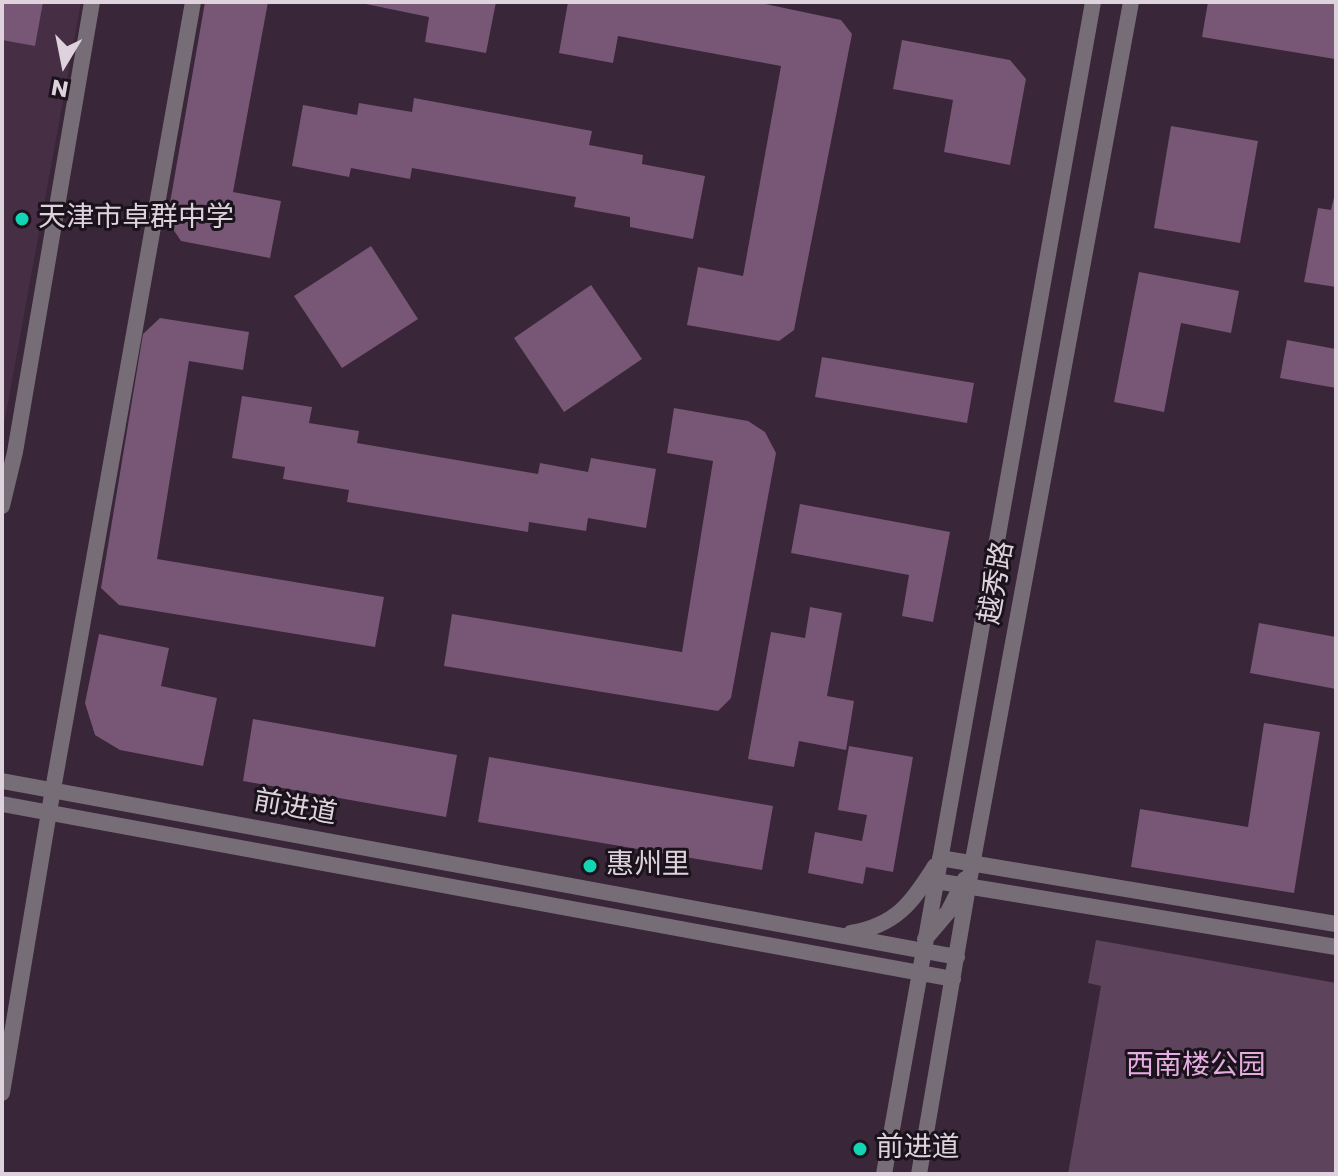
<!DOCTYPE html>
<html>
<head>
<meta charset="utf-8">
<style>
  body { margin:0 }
  #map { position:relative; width:1338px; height:1176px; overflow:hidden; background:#392638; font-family:Poppins,sans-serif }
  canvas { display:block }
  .frame { position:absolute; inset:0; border:4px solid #ded2dd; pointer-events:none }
  .north { position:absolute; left:24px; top:24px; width:80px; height:80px; -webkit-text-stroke:6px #1b131b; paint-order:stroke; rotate:190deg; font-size:22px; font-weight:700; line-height:32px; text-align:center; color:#ded2dd }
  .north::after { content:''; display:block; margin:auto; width:28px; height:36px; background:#ded2dd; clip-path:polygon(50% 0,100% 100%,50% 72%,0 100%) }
</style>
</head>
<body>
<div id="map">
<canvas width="1338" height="1176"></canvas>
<div class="frame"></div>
<div class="north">N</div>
</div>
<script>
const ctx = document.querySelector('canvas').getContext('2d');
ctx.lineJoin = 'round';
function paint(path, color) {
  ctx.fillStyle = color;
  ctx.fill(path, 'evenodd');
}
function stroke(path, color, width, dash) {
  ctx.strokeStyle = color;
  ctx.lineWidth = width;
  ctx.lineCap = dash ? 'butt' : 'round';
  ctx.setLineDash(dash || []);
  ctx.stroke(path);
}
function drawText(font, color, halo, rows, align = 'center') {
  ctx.font = font + ' Poppins,"Noto Sans SC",sans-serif';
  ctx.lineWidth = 6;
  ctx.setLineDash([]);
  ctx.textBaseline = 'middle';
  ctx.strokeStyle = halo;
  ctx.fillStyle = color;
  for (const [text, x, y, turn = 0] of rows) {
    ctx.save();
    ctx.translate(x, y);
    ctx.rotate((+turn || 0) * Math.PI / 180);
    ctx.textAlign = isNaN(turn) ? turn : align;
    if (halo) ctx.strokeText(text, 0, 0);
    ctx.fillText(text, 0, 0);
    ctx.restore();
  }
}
const built = new Path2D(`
  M2,2h79l-79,434z`);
const green = new Path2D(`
  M1096,940l240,43v191h-268l33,-188 -13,-3z`);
const building = new Path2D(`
  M2,2h41l-8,44 -33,-6z
  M205,2h63l-35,190 48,9 -11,57 -89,-17 -14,-21z
  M356,2h140l-10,51 -61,-11 4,-25z
  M568,2h188l85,18 11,14 -58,296 -15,11 -92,-16 11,-58 45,9 38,-210 -163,-30 -5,27 -54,-10z
  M1208,2h128l-1,57 -133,-22z
  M902,40l108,20 16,19 -16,86 -66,-13 9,-52 -60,-11z
  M414,98l178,33 -3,14 54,10 -1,9 63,12 -12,63 -63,-12v-10l-56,-10 2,-10 -164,-29 -2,11 -59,-11 -2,9 -57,-11 11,-61 54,10 2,-12 53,9z
  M1171,126l87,15 -18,102 -86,-15z
  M1335,193h1v94l-32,-5 14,-74 13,2z
  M371,246l47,73 -76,49 -48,-72z
  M1139,272l100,19 -8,42 -50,-10 -17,89 -50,-10z
  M591,285l51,74 -78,53 -50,-74z
  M160,318l89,14 -6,38 -54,-9 -32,198 227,38 -9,50 -256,-42 -18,-17 42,-254z
  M1287,340l49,9v39l-56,-10z
  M822,357l152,26 -7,40 -152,-26z
  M242,396l70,11 -3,16 50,8 -2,12 181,31 2,-11 48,9 3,-14 65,11 -10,59 -58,-10 -2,13 -57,-9 -1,10 -181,-30 2,-12 -66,-11 2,-12 -53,-9z
  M674,408l74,13 17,11 11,21 -45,245 -13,13 -274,-45 8,-52 230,38 31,-191 -46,-8z
  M800,504l150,28 -17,90 -31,-6 7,-41 -118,-22z
  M810,607l32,6 -15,83 27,5 -8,49 -47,-9 -5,26 -46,-8 23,-127 34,6z
  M1259,623l77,14v52l-86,-16z
  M99,634l70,14 -8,38 56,12 -14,68 -83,-16 -25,-15 -10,-32z
  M253,719l204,36 -11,62 -203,-36z
  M1264,723l56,9 -26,161 -163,-26 9,-58 108,18z
  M849,746l64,11 -20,115 -27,-5 -3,17 -55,-11 7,-41 47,9 5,-26 -29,-5z
  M489,757l284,49 -11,64 -284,-48z`);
const minor = new Path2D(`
  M2,506l13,-54 77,-450
  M2,1093l47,-281 144,-810`);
const tertiary = new Path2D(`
  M2,781l955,176
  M2,804l951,175
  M940,858l396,66
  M936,881l400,66
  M851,933c45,-8 61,-30 84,-67
  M925,939l23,-27 17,-33
  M884,1174l209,-1172
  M919,1174l49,-287 163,-885`);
const markers = [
  [22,219,8,"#11d5b4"],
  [590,866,8,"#11d5b4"],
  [860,1149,8,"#11d5b4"]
];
const poiNames = [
  ["天津市卓群中学",38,219],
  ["惠州里",606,866],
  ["前进道",876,1149]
];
const streetNames = [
  ["越秀路",998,583,-80],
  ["前进道",295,809,10]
];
const parkNames = [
  ["西南楼公园",1196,1067]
];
paint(built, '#462e45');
paint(green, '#5e435c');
paint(building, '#785676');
stroke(minor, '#776d76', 16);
stroke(tertiary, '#776d76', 16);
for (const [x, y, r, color] of markers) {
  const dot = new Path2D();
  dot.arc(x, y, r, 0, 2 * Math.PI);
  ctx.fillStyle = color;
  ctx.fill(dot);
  stroke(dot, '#1b131b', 3);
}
drawText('28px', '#ded2dd', '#1b131b', poiNames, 'left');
drawText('28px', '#ded2dd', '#1b131b', streetNames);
drawText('28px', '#e4ace1', '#1b131b', parkNames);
</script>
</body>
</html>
